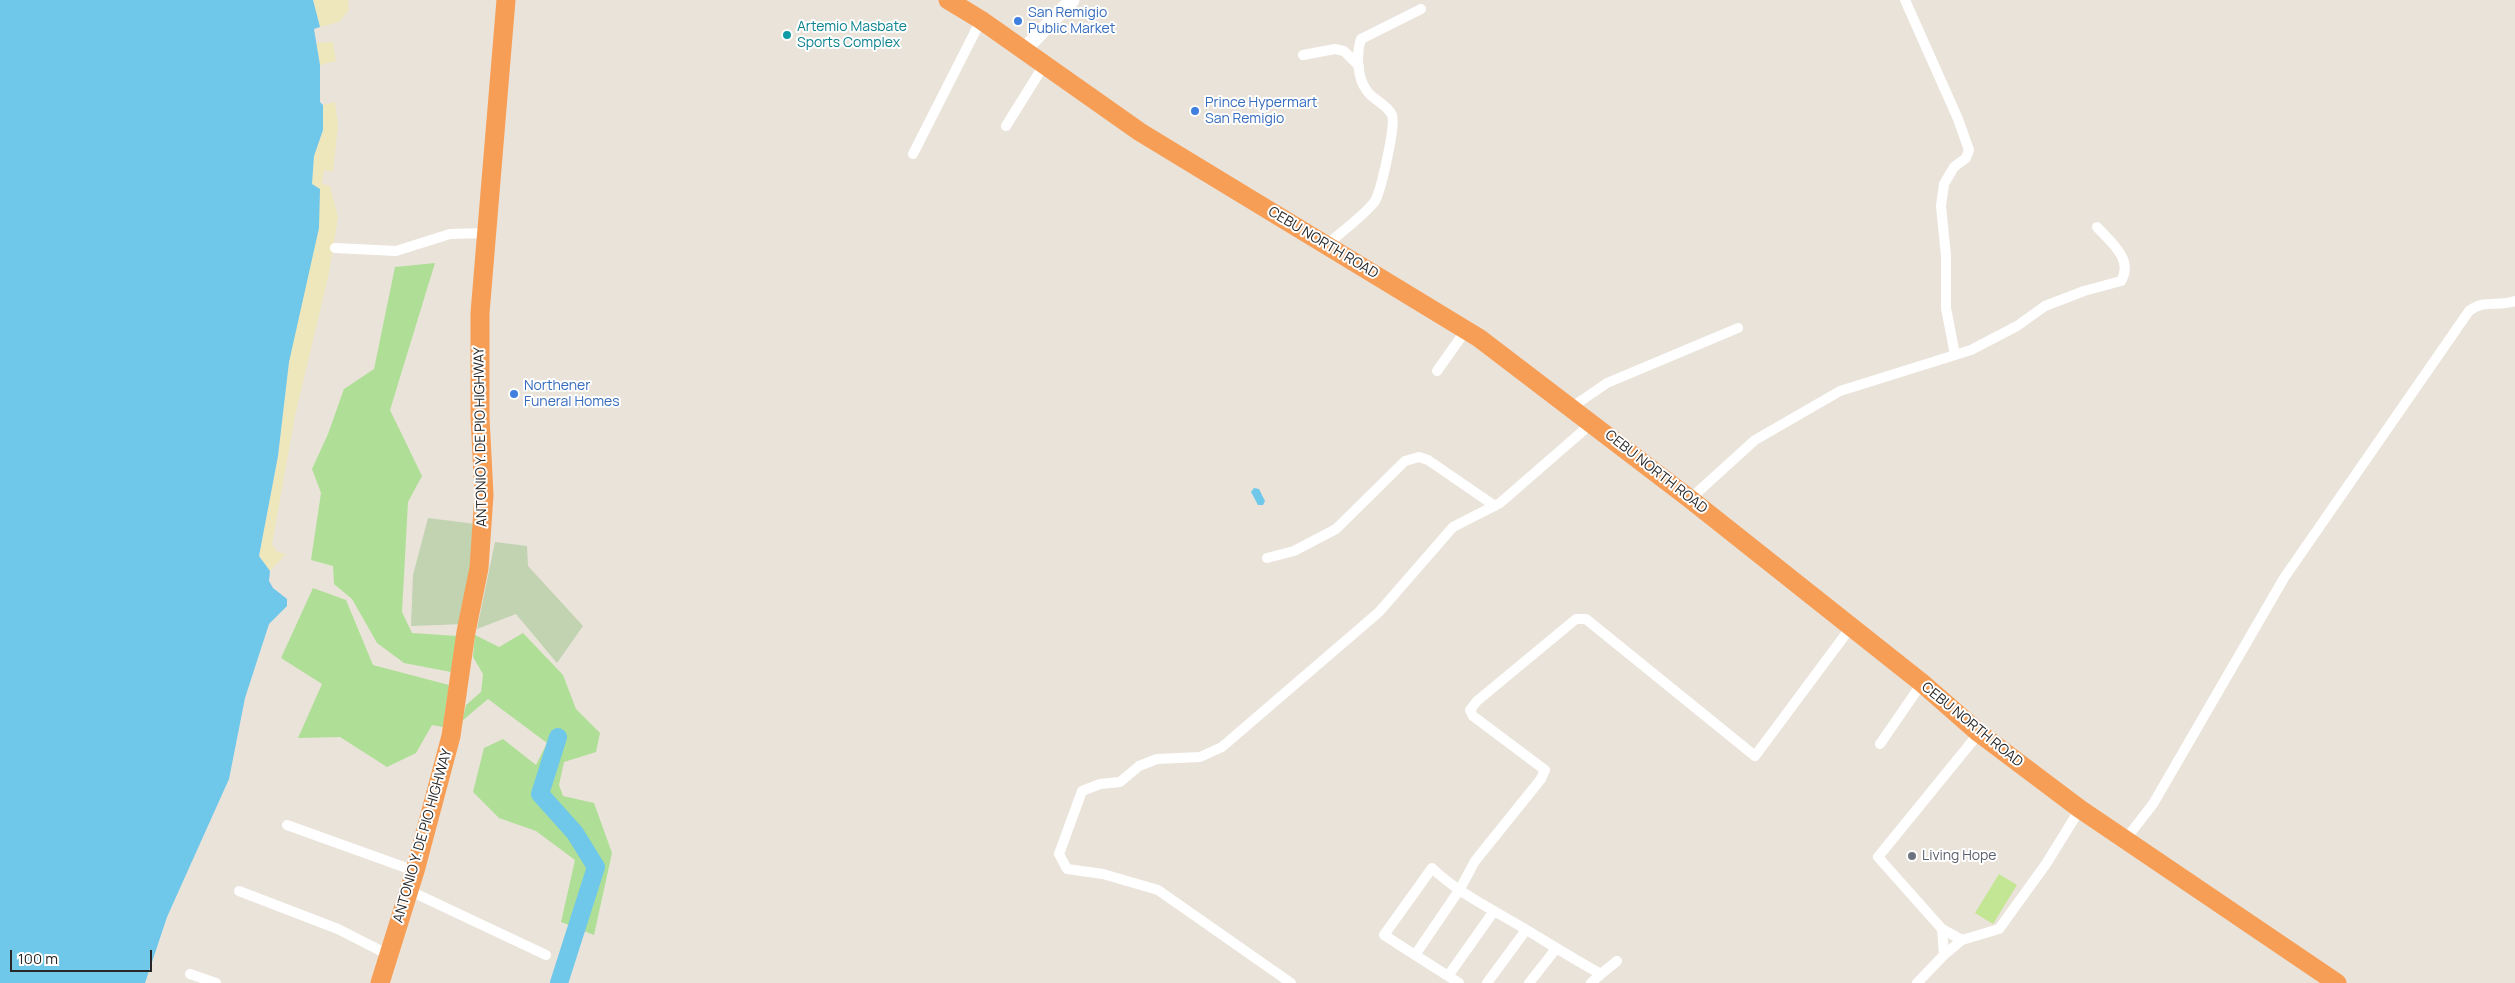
<!DOCTYPE html>
<html>
<head>
<meta charset="utf-8">
<style>
  body { margin:0 }
  #map { position:relative; width:2515px; height:983px; overflow:hidden; background:#eae3d9; font-family:Manrope,sans-serif }
  canvas { display:block }
  .scale { position:absolute; left:10px; top:950px; width:142px; height:22px; box-sizing:border-box; border:2px solid #272727; border-top:0; padding-left:6px; font-size:15px; line-height:18px; white-space:nowrap; color:#272727; -webkit-text-stroke:4px #fff; paint-order:stroke }
</style>
</head>
<body>
<div id="map">
<canvas width="2515" height="983"></canvas>
<div class="scale">100 m</div>
</div>
<script>
const ctx = document.querySelector('canvas').getContext('2d');
ctx.lineJoin = 'round';
function paint(path, color) {
  ctx.fillStyle = color;
  ctx.fill(path, 'evenodd');
}
function stroke(path, color, width, dash) {
  ctx.strokeStyle = color;
  ctx.lineWidth = width;
  ctx.lineCap = dash ? 'butt' : 'round';
  ctx.setLineDash(dash || []);
  ctx.stroke(path);
}
function drawText(font, color, halo, rows, align = 'center') {
  ctx.font = font + ' Manrope,sans-serif';
  ctx.lineWidth = 4;
  ctx.setLineDash([]);
  ctx.textBaseline = 'middle';
  ctx.strokeStyle = halo;
  ctx.fillStyle = color;
  for (const [text, x, y, turn = 0] of rows) {
    ctx.save();
    ctx.translate(x, y);
    ctx.rotate((+turn || 0) * Math.PI / 180);
    ctx.textAlign = isNaN(turn) ? turn : align;
    if (halo) ctx.strokeText(text, 0, 0);
    ctx.fillText(text, 0, 0);
    ctx.restore();
  }
}
const green = new Path2D(`
  M435,263l-45,147 32,66 -14,26 -6,110 10,21 46,3 -7,36 -47,-9 -27,-20 -25,-44 -18,-15 -1,-18 -22,-6 10,-67 -9,-24 16,-35 16,-45 30,-20 21,-102z
  M313,588l33,12 27,65 76,20 -6,42 -11,-2 -16,28 -29,14 -47,-30 -42,1 24,-54 -41,-26z
  M523,633l40,42 13,34 24,24 -4,19 -32,10 -5,23 4,11 31,7 18,50 -18,82 -33,-13 14,-62 -39,-29 -37,-13 -26,-26 11,-44 19,-9 33,26 11,-22 -59,-44 -26,22 4,-16 15,-13 2,-18 -10,-17 2,-22 24,12z`);
const sand = new Path2D(`
  M313,0h35l1,10 -10,12 -19,5z
  M333,42l3,19 -16,4 -4,-22z
  M335,102l3,24 -5,46 -9,-2 -2,14 8,2 8,31 -9,56 -34,143 -23,128 5,8 9,2 -16,17 -11,-15 19,-100 11,-94 30,-157 1,-16 -8,-5 2,-28 9,-26v-25z`);
const cemetery = new Path2D(`
  M428,518l47,6 -11,100 -53,2 2,-51z
  M495,542l32,4 1,20 55,60 -26,37 -41,-49 -39,15z`);
const pitch = new Path2D(`
  M1999,874l18,11 -24,39 -18,-11z`);
const water = new Path2D(`
  M0,0h313l7,27 -6,2 6,36v37l3,3v25l-9,26 -2,28 8,5 -1,39 -30,134 -11,94 -19,100 11,15 -1,10 4,7 14,11v7l-18,18 -24,74 -16,81 -62,138 -22,66h-145z
  M1254,488l5,1 6,12 -2,4h-5l-7,-13z`);
const river = new Path2D(`
  M558,737l-18,57 35,39 21,34 -37,116`);
const street = new Path2D(`
  M1905,0l53,119 11,31 -3,8 -12,9 -10,17 -3,22 5,50v52l9,47
  M1303,55l32,-6 9,2 15,15
  M1006,126l38,-61
  M913,154l68,-134
  M1326,245c13,-11 40,-31 49,-44 6,-10 21,-76 17,-86 -5,-11 -19,-15 -25,-24 -10,-13 -11,-37 -6,-52l60,-30
  M335,248l61,3 54,-17 37,-1
  M1437,371l29,-41
  M1572,407l35,-24 131,-55
  M1690,499l65,-59 85,-49 131,-41 46,-24 28,-20 39,-15 37,-10c13,-21 -10,-39 -24,-54
  M1267,558l27,-7 42,-22 69,-68 14,-4 9,3 67,46
  M1880,744l42,-61
  M287,825l128,46
  M2125,840l28,-36 131,-226 185,-267c16,-12 28,-4 46,-10
  M408,890l138,65
  M239,891l99,38 51,26
  M1942,929l2,26
  M1962,940l-20,-11 -64,-72 101,-124
  M1415,955l-31,-20 48,-67c27,26 62,42 93,61 25,15 50,31 76,45l16,-13
  M190,974l26,9
  M1448,976l46,-65
  M1291,983l-133,-93 -55,-16 -36,-5 -8,-15 23,-63 18,-7 20,-2 19,-16 18,-7 43,-2 22,-10 157,-135 74,-85 47,-24 92,-80
  M1459,983l-44,-28 45,-66 15,-28 66,-82 4,-9 -72,-54 -3,-6 7,-9 99,-82h10l169,137 96,-129
  M1487,983l39,-53
  M1529,983l26,-33
  M1591,983l10,-9
  M1917,983l27,-28 18,-15 37,-11 47,-65 34,-55`);
const secondary = new Path2D(`
  M1024,50l48,-50`);
const highway = new Path2D(`
  M948,0l33,20 159,112 339,206 211,161 232,184 57,50 101,76 257,174
  M380,983l35,-112 36,-135 15,-104 13,-64 5,-73 -4,-78v-104l26,-313`);
const markers = [
  [1018,21,5,"#3f7fe0"],
  [787,35,5,"#0f9aa8"],
  [1195,111,5,"#3f7fe0"],
  [514,394,5,"#3f7fe0"],
  [1912,856,5,"#6b7280"]
];
const shopNames = [
  ["San Remigio",1028,13],
  ["Public Market",1028,29],
  ["Prince Hypermart",1205,103],
  ["San Remigio",1205,119],
  ["Northener",524,386],
  ["Funeral Homes",524,402]
];
const cultureNames = [
  ["Artemio Masbate",797,27],
  ["Sports Complex",797,43]
];
const streetNames = [
  ["CEBU NORTH ROAD",1323,243,31],
  ["ANTONIO Y. DE PIO HIGHWAY",481,437,-91],
  ["CEBU NORTH ROAD",1656,472,38],
  ["CEBU NORTH ROAD",1972,725,39],
  ["ANTONIO Y. DE PIO HIGHWAY",423,836,-74]
];
const worshipNames = [
  ["Living Hope",1922,856]
];
paint(green, '#afdf97');
paint(sand, '#eee7bc');
paint(cemetery, '#c1d3b1');
paint(pitch, '#c2e693');
paint(water, '#6fc7e9');
stroke(river, '#6fc7e9', 18);
stroke(street, '#fff', 10);
stroke(secondary, '#fff', 15);
stroke(highway, '#f79e56', 19);
for (const [x, y, r, color] of markers) {
  const dot = new Path2D();
  dot.arc(x, y, r, 0, 2 * Math.PI);
  ctx.fillStyle = color;
  ctx.fill(dot);
  stroke(dot, '#fff', 2);
}
drawText('14px', '#366cbe', '#fff', shopNames, 'left');
drawText('14px', '#0d838f', '#fff', cultureNames, 'left');
drawText('14px', '#272727', '#fff', streetNames);
drawText('14px', '#5b616d', '#fff', worshipNames, 'left');
</script>
</body>
</html>
